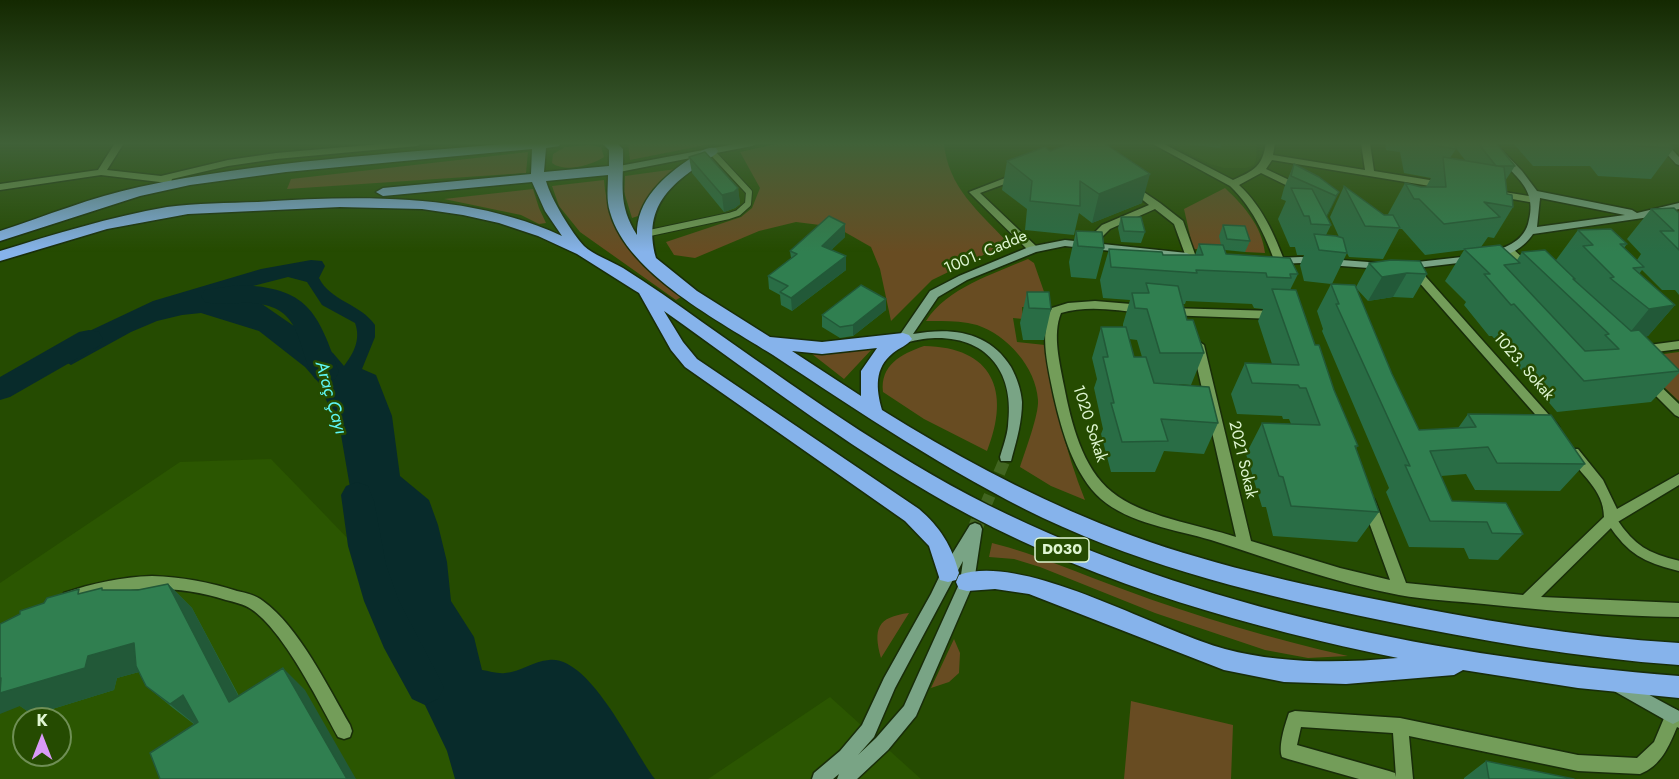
<!DOCTYPE html>
<html>
<head>
<meta charset="utf-8">
<style>
  body { margin:0 }
  #map { position:relative; width:1679px; height:779px; overflow:hidden; background:#254b01; font-family:Jost,sans-serif }
  canvas { display:block }
  .north { position:absolute; left:12px; top:707px; width:60px; height:60px; box-sizing:border-box; background:#254b01; border:2px solid #6f8f55; border-radius:50%; rotate:0deg; font-size:16px; font-weight:700; line-height:24px; text-align:center; color:#dff6d2 }
  .north::after { content:''; display:block; margin:auto; width:21px; height:27px; background:#d99af7; clip-path:polygon(50% 0,100% 100%,50% 72%,0 100%) }
</style>
</head>
<body>
<div id="map">
<canvas width="1679" height="779"></canvas>
<div class="north">K</div>
</div>
<script>
const ctx = document.querySelector('canvas').getContext('2d');
ctx.lineJoin = 'round';
function paint(path, color) {
  ctx.fillStyle = color;
  ctx.fill(path, 'evenodd');
}
function stroke(path, color, width, dash) {
  ctx.strokeStyle = color;
  ctx.lineWidth = width;
  ctx.lineCap = dash ? 'butt' : 'round';
  ctx.setLineDash(dash || []);
  ctx.stroke(path);
}
function drawText(font, color, halo, rows, align = 'center') {
  ctx.font = font + ' Jost,sans-serif';
  ctx.lineWidth = 5;
  ctx.setLineDash([]);
  ctx.textBaseline = 'middle';
  ctx.strokeStyle = halo;
  ctx.fillStyle = color;
  for (const [text, x, y, turn = 0] of rows) {
    ctx.save();
    ctx.translate(x, y);
    ctx.rotate((+turn || 0) * Math.PI / 180);
    ctx.textAlign = isNaN(turn) ? turn : align;
    if (halo) ctx.strokeText(text, 0, 0);
    ctx.fillText(text, 0, 0);
    ctx.restore();
  }
}
const built = new Path2D(`
  M1168,143h89l-1,17 -2,5 -8,3h-22l-14,-4z
  M271,459l309,320h-580v-196l180,-121zM24,719h36v36h-36z
  M830,697l91,82h-213z`);
const green = new Path2D(`
  M628,143h88l-86,17z
  M780,143h164c4,45 35,68 64,100l-76,37 -41,41 -11,-52 -9,-22 -35,-20 -40,-5 -37,9 -64,27 -21,-3 -8,-13 75,-25 11,-9 8,-20 -20,-36z
  M589,145l12,2 3,10c-12,8 -39,16 -52,6l1,-9 12,-7z
  M528,152l-2,21 -239,16 4,-10z
  M676,169l-18,15 -20,32 -6,2 -8,-26 1,-16z
  M604,180c4,58 39,80 79,116l-7,4 -96,-68 -21,-26 -7,-20z
  M1225,188c19,18 37,38 40,65l-20,-1 -5,-15 -17,13 -30,-1 -9,-40z
  M533,189l6,19 7,15 -7,1 -18,-9 -77,-16z
  M1028,259l6,4 15,43 -4,4 -23,-3 1,12 -10,-1 4,24 28,3c8,53 20,105 40,155l-34,-14 -31,-19c5,-16 19,-52 18,-67 -2,-33 -31,-65 -61,-75 -17,-5 -34,-4 -51,-4 21,-33 67,-47 102,-62z
  M924,346c69,1 87,45 63,105l-63,-32 -41,-27c-3,-27 18,-38 41,-46z
  M873,348l-29,31 -32,-25z
  M1679,352v49l-46,-43z
  M992,543c45,11 88,31 133,47 73,27 147,49 223,66l-40,2 -43,-8 -110,-37 -115,-46 -26,-8 -25,-2z
  M909,613l-28,45c-8,-29 -4,-41 28,-45z
  M954,639l6,14 -1,20 -10,9 -18,6z
  M1131,701l102,24 -2,54h-107z`);
const water = new Path2D(`
  M311,260l11,1 3,5 -6,12c11,23 42,26 56,47v12l-13,32 14,6 16,41 8,60 29,24 9,25 9,37 4,39 23,36 8,33c7,1 16,4 23,3 15,-1 29,-12 44,-13 41,-5 84,91 106,119h-200l-8,-28 -24,-50 -40,-100 -32,-108 -10,-58 -22,-52 -14,-16 -46,-36 -58,-18 -19,2 -25,6 -26,11 -60,33 -24,-14 106,-50 108,-32zM288,277l19,5 15,23 33,18c6,16 -1,30 -11,43l-11,-13 -71,-49 -12,-12 -1,-5z`);
const river = new Path2D(`
  M238,285c70,2 80,27 101,87l-4,7 -10,3 -10,-3c-20,-34 -11,-72 -63,-76 -16,-1 -32,3 -47,-1l-4,-6 4,-6z
  M89,330l10,2 4,7 -4,7 -89,51 -10,3v-23l79,-45z
  M357,482l11,4 6,15 12,64 13,36 45,86 -6,12 -13,6 -13,-6 -28,-51 -20,-47 -16,-55 -7,-51 5,-9z`);
const secondaryTunnelFar1 = new Path2D(`
  M978,523l28,-66`);
const secondaryTunnel = new Path2D(`
  M975,529l3,-8`);
const laneFar2 = new Path2D(`
  M645,234l84,-18 9,-3 10,-9 1,-12 -38,-41`);
const laneFar1 = new Path2D(`
  M1611,519l2,4`);
const lane = new Path2D(`
  M1612,521c19,29 34,37 67,45`);
const street = new Path2D(`
  M115,143h9l-17,27 54,6 67,-16 48,-7 116,-10h30l-5,3 -141,13 -48,7 -56,13 -1,3 -3,1 -67,-8 -101,15v-6l98,-14z
  M1151,143h11l71,37c22,-10 29,-13 33,-37h9l-2,12 92,15 -4,-27h9l4,28 68,11 5,3 -5,3 -170,-28 -6,9 38,18v4h-6l-37,-18 -22,12c26,24 38,56 50,88l-5,3 -5,-3c-12,-33 -24,-63 -49,-87z
  M1018,173l3,1v4l-41,15 57,54 1,2 -1,2h-8l-60,-59z
  M1132,184l28,19 23,18 13,36 -1,2 -4,1 -5,-3 -12,-33 -19,-15 -45,20 -17,17h-8v-4l17,-17 47,-20 -20,-16 -2,-2z
  M1498,191l37,6 5,3 -5,3 -40,-7 -2,-2z
  M1509,248l4,1 19,17 1,2 -1,2h-8l-19,-17 -1,-2z
  M1414,267l4,1 139,156 2,3 -2,3h-8l-139,-158 -1,-2z
  M1095,301l48,4 6,4 -6,4c-27,-3 -56,-8 -82,0 -9,22 -1,51 3,73 7,36 18,82 48,106 28,24 88,33 124,45l-44,-192 6,-4 6,4 47,196 89,27 50,12 -28,-77 2,-4 5,-1 5,1 2,4 30,80 117,12 81,-78c0,-28 -24,-42 -37,-64l1,-4h10l25,31 14,29 62,-35v11l-63,38 -75,74 138,6v14c-65,-1 -130,-6 -195,-13 -28,-3 -58,-4 -85,-9 -64,-12 -126,-35 -188,-55 -34,-10 -83,-17 -110,-41 -27,-24 -39,-67 -47,-102 -5,-26 -16,-64 -2,-89l16,-5z
  M1169,308l106,3 6,4 -6,4 -110,-4 -2,-3z
  M1679,341v8l-38,5 -6,-4 6,-4z
  M1648,377l4,1 27,26v13l-4,-2 -31,-31 -2,-3z
  M152,576c30,1 57,6 85,15 9,2 19,4 26,10 36,26 65,86 87,124l2,6 -2,6 -6,2 -6,-2c-19,-35 -55,-107 -87,-128 -7,-5 -17,-7 -25,-9 -53,-17 -106,-14 -157,4l-5,-1 -2,-5 2,-5c29,-10 57,-16 88,-17z
  M1673,708l6,3v17l-2,-1c-8,19 -16,39 -37,47l-62,-3 -169,-35 4,43h-54l-71,-20 -6,-2c-4,-11 3,-32 7,-44l6,-2 105,7 178,37 59,3 17,-16 13,-31zM1301,727l92,6 3,44 -1,-4 -6,-2 -92,-26z`);
const secondary = new Path2D(`
  M740,143h17l-5,3 -138,27 -5,-3 5,-3z
  M1486,143h9l27,28 15,20 95,19 5,3 42,-10v6l-36,9 -110,16c-9,14 -29,26 -46,23l-1,-2 1,-2c17,-5 35,-10 41,-29 13,-42 -24,-52 -42,-81zM1540,198l85,17 -88,12z
  M1657,143h9l13,14v8l-3,-1z
  M1065,240l122,13 5,3 -5,3 -122,-13 -29,6 -69,28 -29,17 -25,37c38,-7 76,-3 98,33 6,11 10,23 11,35 0,19 -5,37 -10,55l-1,4h-10l-1,-4c3,-10 7,-21 8,-31 7,-52 -19,-89 -73,-88 -10,0 -22,3 -32,5l-6,-4 33,-48 29,-15 70,-29z
  M1471,256l5,3 -1,2 -67,8 -5,-3 5,-3z
  M1301,257l81,6 5,3 -5,3 -81,-6 -25,1 -5,-3 5,-3z
  M975,523l5,2 2,4 -8,53 -58,134 -28,34 -31,29h-20l2,-5 -6,5h-21l2,-6 26,-22 22,-26 22,-47 47,-84 12,-25 27,-44zM963,561l-3,21 -56,124 -28,32 -18,17 16,-18 21,-49z
  M1620,679l59,32v10l-6,3 -6,-3 -53,-30 -2,-5 2,-5z`);
const highway = new Path2D(`
  M515,143h45l-1,3 -13,2 -2,24 65,-6v-16l-7,-7h15l6,6c1,35 -6,55 14,86 -1,-35 27,-59 54,-77 8,-5 15,-12 25,-10l2,3 -2,3c-41,27 -75,49 -60,104l41,33 73,46 52,5 81,-9 6,2 3,4c-4,6 -13,9 -19,14 -19,15 -17,36 -11,57 69,43 141,82 217,113 88,36 182,57 275,76 101,20 202,38 305,44v22c-101,-7 -200,-25 -299,-45 -115,-24 -231,-52 -337,-102 -95,-46 -182,-105 -270,-163 -52,-33 -146,-81 -163,-143 -4,-12 -2,-25 -2,-37l-62,6c5,18 26,52 38,65 8,8 29,16 39,22 27,17 53,35 79,54 93,65 185,132 286,183 208,104 459,153 691,171v22l-101,-10 -115,-18 -9,5 -108,9 -62,-2 -60,-12 -195,-76 -34,-5 -28,2 -8,-2 -3,-7 3,-7c65,-23 198,56 266,74 57,15 115,14 173,9 -147,-30 -295,-72 -429,-143 -108,-58 -205,-133 -305,-204l19,31 14,17 222,150c21,18 33,37 40,64l-3,7 -8,2 -8,-2 -11,-34 -24,-25 -220,-154 -14,-17 -32,-57 -5,-3 -57,-36 -39,-18 -39,-13 -36,-8 -41,-6 -82,-2 -152,7 -81,15 -107,32v-10c55,-17 110,-34 167,-44 30,-4 61,-4 91,-5 101,-6 209,-10 304,34l-17,-25 -13,-29 -149,14 -7,-4 7,-4 148,-14 1,-25 -246,23 -96,13 -50,11 -140,45v-10c46,-15 92,-34 139,-44 123,-26 251,-33 376,-44zM877,348l-16,23v25l-69,-45 30,3z`);
const wall = new Path2D(`
  M1186,143h36l-2,5 -34,-4z
  M1385,143h69l1,2 1,-2h40l19,23 -10,15 2,13 6,13 -19,31 -6,-1 -7,10 36,13 5,-8 34,8 22,-30 49,14 -3,4 13,12 4,-6 -14,-15 24,-30 28,4v82l-4,-5h-13l-20,-20 -3,4 36,31 -27,31 -3,1 34,34v2l-28,29 -94,10 -65,-76h-3l-25,-31 2,-3 -21,-21 19,-31 -39,5 -23,-26h-3l-16,30 -34,-2 -2,-4 -15,31 24,3 13,-24 58,11 -14,24 -20,-1 -25,4 -12,-13 36,86 27,56 39,-2 10,-14 117,50 -25,27 -85,-1 -9,-16 -25,2 11,25 71,33 -25,26 -29,-1 -5,-11 -55,-1 -23,-55 3,-4 -67,-157 1,-2 -6,-18 14,-27 -27,-3 -4,-16 4,-10h-7l-2,-8h-5l-12,-28 8,-18 -5,-2 3,-11 10,-24 45,28 -13,25 5,8 -5,10 13,2 -9,-20 14,-31 40,29h5l-1,-1 17,-31 16,4h5l5,-9 -27,-5 -4,-21 -14,-2zM1455,147l10,13 -15,-2 6,-9z
  M1513,143h155l6,5 -23,31 -53,-3 -8,-10h-57z
  M1050,151l92,52 -50,20 -13,-10 -5,22 -49,-5 2,-21 -25,-19 5,-29z
  M689,157l49,31 2,16 -5,4 -11,4 -32,-39z
  M1121,217l24,15 -4,11 -20,-1 -3,-14z
  M845,224v13l-14,13 15,6v14l-54,41 -11,-6 -1,-10 -11,-6 -1,-13 23,-18 -1,-7z
  M1223,225l27,16 -5,11 -20,-2 1,4 72,20 -8,16 68,156 -2,2 23,64 -22,30 -84,-6 -7,-29h-4l-16,-53 16,-31 29,1 -2,-5h-6l-1,-3 -45,-2 -6,-20 14,-31 27,1 -14,-43 5,-12 -9,-1 -2,-4 -66,-3 -1,3h-2l4,16 17,33 -13,32 -13,-1 40,39 -14,31 -40,-3 -9,21h-44l-10,-38 2,-5 -9,-41 3,-9 -5,-21 9,-31h22v-3l7,-24 -27,-2 -3,-18 9,-31 54,6h32l4,-11 22,1 -2,-9zM1129,339l8,1 5,17h-8z
  M1076,231l28,17 -8,31 -25,-2 -2,-15z
  M1027,292l24,17 -7,31h-21l-3,-17z
  M886,299v11l-33,26 -13,2 -18,-11v-12z
  M168,584l24,24 47,88 66,-6 -110,35 -22,-17 -27,-22 -7,-14 -22,6 -3,12 -81,25 -13,-9 24,-103 39,-10 21,-3h34z
  M1486,761l88,18h-110v-1z`);
const shadedWall = new Path2D(`
  M1150,174l-8,29 -50,20 7,-29z
  M738,188l2,16 -5,4 -11,4 -2,-17z
  M1339,192l-11,23 -3,5 11,-24z
  M845,224v13l-23,22v-13z
  M846,256v14l-54,41 -1,-13z
  M1407,273l-14,24 -25,4 14,-24z
  M886,299v11l-33,26v-11z
  M1675,305l-27,31 -25,5 26,-32z
  M168,584l24,24 61,116 -24,-22z
  M134,643l27,23 -44,12 -3,12 -81,25 -13,-9 -20,8v-35z
  M283,668l22,22 51,89h-9z
  M183,695l26,22 -12,9 -27,-22z`);
const building = new Path2D(`
  M1072,143h32l46,31 -51,20 -19,-13v25l-50,-5 2,-20 -25,-20 38,-14 5,4z
  M1420,143h34l2,6z
  M1478,143h18l19,23h-19z
  M1617,143h51l6,5 -54,-3z
  M705,152l33,36 -4,4 -12,3 -33,-38z
  M1443,157l61,10 3,27 5,1 1,12 -29,-5 16,15 -56,7 -25,-25h-5l-9,-16 16,4h25z
  M1294,164l25,13 20,15 -3,4 -45,-20z
  M1344,186l40,29h9l7,13 -35,-2z
  M1291,188l21,1 19,36 -20,-1 -2,-8h-5z
  M1674,208l5,5v37l-19,-19h14l-23,-22z
  M829,216l16,8 -23,22 24,10 -55,42 -11,-6 8,-6 -20,-10 29,-22 -7,-3z
  M1121,217h20l4,15 -21,-1z
  M1223,225l22,1 5,15 -23,-2z
  M1611,229l16,15h-7l24,23 -11,1 42,37 -26,4 -39,-31 4,-1 -31,-31 10,-1 -15,-15z
  M1076,231l26,1 2,16 -26,-2z
  M1314,234l22,2 7,2 4,15 -28,-3z
  M1199,244l24,1 3,9 64,4 8,16h-8l1,4 -24,-1 -1,-4 -70,-3 1,3 -86,-6 -2,-18 53,3 1,3h40z
  M1500,245l20,18 -16,2 81,86 34,-2 -14,-14 4,-1 -87,-82 23,-2 30,29h-2l58,52 8,-1 40,40v1l-95,10 -70,-77 -3,1 -27,-31h6l-26,-25z
  M1391,260l29,1 7,13 -20,-1 -25,4 -13,-14z
  M1146,283l32,3 9,34h6l11,33h-44l-13,-44 -12,-1 -3,-15h17z
  M1331,284l24,1 37,89 27,56 57,-3 -8,-13 83,1 34,49 -88,-1 -9,-16 -58,4 22,50 54,2 17,31 -31,-1 -5,-11 -57,-1 -25,-56 5,1 -74,-162h3z
  M861,285l25,14 -33,26 -13,2 -18,-12z
  M1272,289l24,1 19,55h4l15,45 24,56h-3l24,66 -88,-6 -8,-29 -4,-1 -17,-53 58,2 -14,-37h-6l-2,-3 -46,-2 -7,-20 54,2z
  M1027,292h22l2,17 -22,-1z
  M1101,327h25l8,30h12l8,26 55,4 9,36 -57,-4 7,22 -46,1 -11,-39h3l-11,-46h5z
  M168,584l61,118 54,-34 64,111h-187l-10,-26 48,-31 -15,-27 -13,9 -24,-18 -10,-20 -2,-23 -46,13 -3,12 -85,25 1,-15 -1,1v-55l20,-10v-3l24,-8 3,-5 32,-9 -1,5 24,-6v2h36z
  M1486,761l88,18h-85z`);
const shields = [
  [1062,550,54]
];
const shieldNames = [
  ["D030",1062,550]
];
const streetNames = [
  ["1001. Cadde",986,253,-23],
  ["1023. Sokak",1523,367,49],
  ["1020 Sokak",1089,424,72],
  ["2021 Sokak",1242,460,77]
];
const waterNames = [
  ["Araç Çayı",330,398,74]
];
paint(built, '#2b5601');
paint(green, '#684c22');
paint(water, '#082b2b');
paint(river, '#082b2b');
stroke(secondaryTunnelFar1, '#416520', 12, [12, 6]);
stroke(secondaryTunnel, '#416520', 15, [15, 8]);
stroke(laneFar2, '#182d09', 8);
stroke(laneFar1, '#182d09', 10);
stroke(lane, '#182d09', 13);
stroke(street, '#182d09', 3);
stroke(secondary, '#182d09', 3);
stroke(highway, '#182d09', 3);
stroke(laneFar2, '#739d59', 6);
stroke(laneFar1, '#739d59', 8);
stroke(lane, '#739d59', 10);
paint(street, '#739d59');
paint(secondary, '#79a485');
paint(highway, '#86b3eb');
paint(wall, '#296d45');
paint(shadedWall, '#225938');
paint(building, '#307f50');
stroke(building, '#225938', 1.5);
const sky = ctx.createLinearGradient(0, 0, 0, 252);
sky.addColorStop(0, '#142901');
sky.addColorStop(0.57, '#406138');
sky.addColorStop(1, '#40613800');
ctx.fillStyle = sky;
ctx.fillRect(0, 0, 1679, 252);
for (const [x, y, w] of shields) {
  const box = new Path2D();
  box.roundRect(x - w / 2, y - 12, w, 24, 4.5);
  ctx.fillStyle = '#254b01';
  ctx.fill(box);
  stroke(box, '#dff6d2', 1.5);
}
drawText('bold 15px', '#dff6d2', null, shieldNames);
drawText('16px', '#dff6d2', '#254b01', streetNames);
drawText('italic 18px', '#5ff6f5', '#254b01', waterNames);
</script>
</body>
</html>
